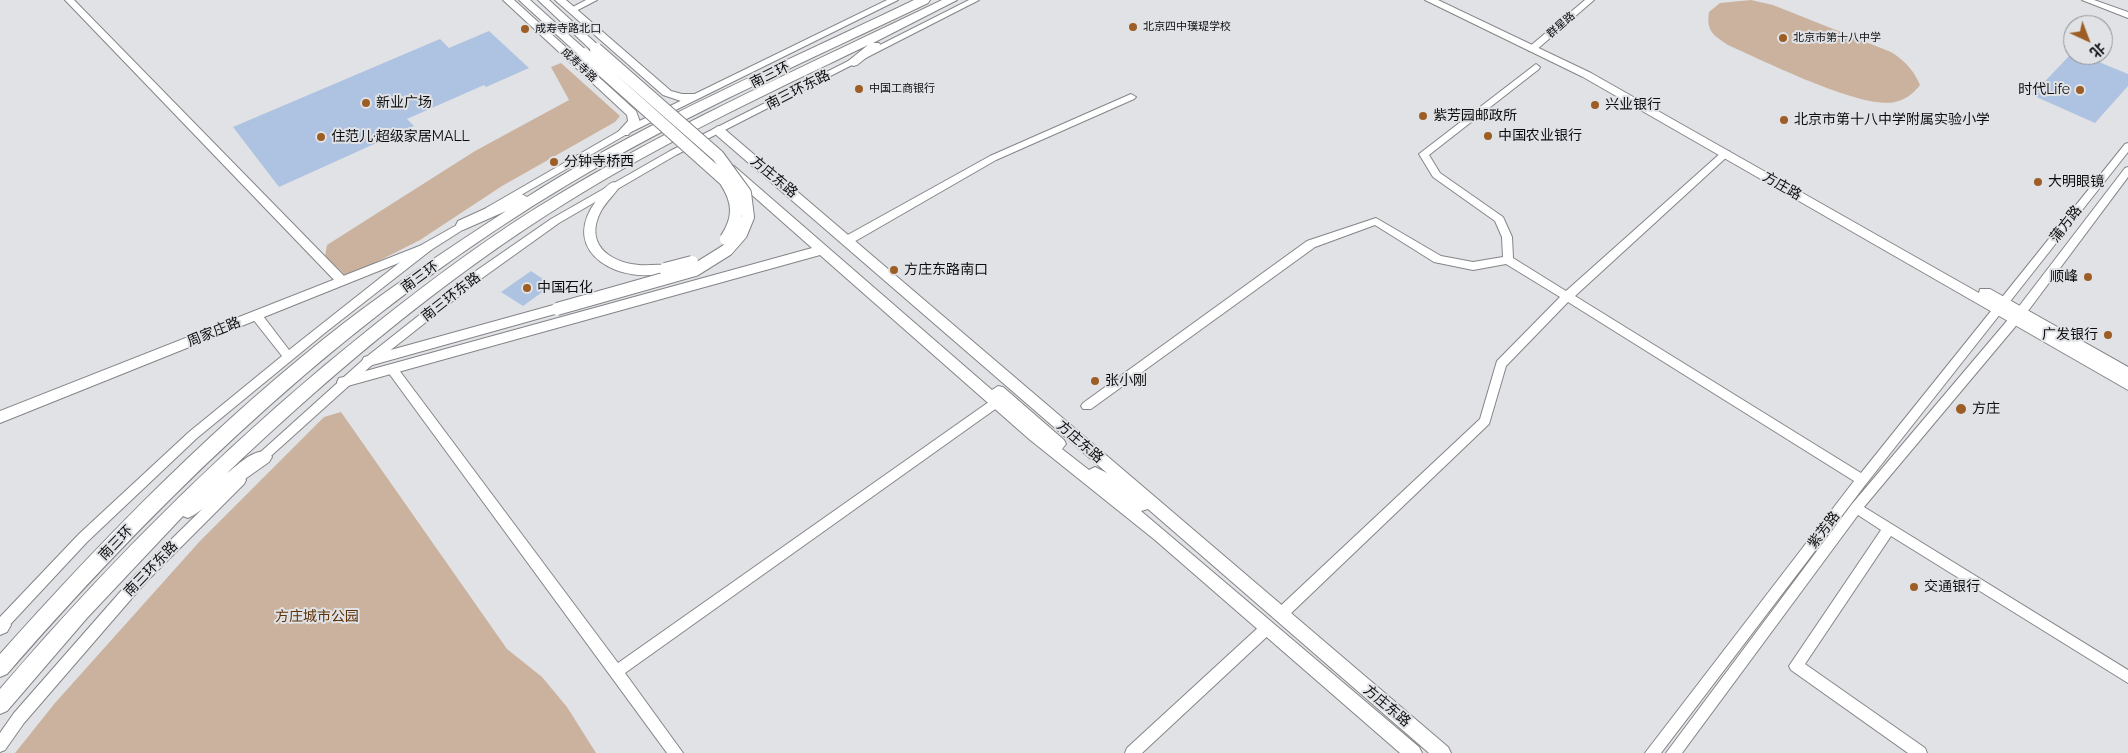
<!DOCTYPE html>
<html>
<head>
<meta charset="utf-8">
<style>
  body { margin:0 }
  #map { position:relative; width:2128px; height:753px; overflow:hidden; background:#e0e2e5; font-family:Raleway,"Noto Sans SC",sans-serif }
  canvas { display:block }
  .north { position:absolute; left:2063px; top:15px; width:50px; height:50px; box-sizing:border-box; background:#e0e2e5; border:1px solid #8c8d8f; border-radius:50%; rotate:137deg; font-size:14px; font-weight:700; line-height:20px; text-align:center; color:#0d0e0f }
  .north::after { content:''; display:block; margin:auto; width:18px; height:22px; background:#9d5e26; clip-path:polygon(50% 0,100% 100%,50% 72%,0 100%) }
</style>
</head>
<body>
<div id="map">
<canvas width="2128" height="753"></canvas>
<div class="north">北</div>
</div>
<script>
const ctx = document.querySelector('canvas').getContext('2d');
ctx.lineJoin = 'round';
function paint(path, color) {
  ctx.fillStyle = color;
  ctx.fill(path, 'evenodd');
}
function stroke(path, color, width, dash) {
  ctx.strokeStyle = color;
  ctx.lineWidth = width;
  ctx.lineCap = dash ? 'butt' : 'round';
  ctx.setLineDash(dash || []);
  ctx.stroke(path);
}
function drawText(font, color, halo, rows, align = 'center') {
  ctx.font = font + ' Raleway,"Noto Sans SC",sans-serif';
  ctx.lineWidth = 4;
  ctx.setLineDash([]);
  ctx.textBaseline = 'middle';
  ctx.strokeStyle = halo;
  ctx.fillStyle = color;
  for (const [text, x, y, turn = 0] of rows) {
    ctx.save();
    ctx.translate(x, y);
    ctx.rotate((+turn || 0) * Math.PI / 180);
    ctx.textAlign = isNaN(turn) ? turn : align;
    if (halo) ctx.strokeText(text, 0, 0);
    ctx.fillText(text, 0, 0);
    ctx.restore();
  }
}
const green = new Path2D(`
  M1751,0l22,5 118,47c14,9 22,17 29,33 -7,9 -15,15 -25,17 -33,8 -133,-42 -167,-57 -15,-10 -22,-14 -19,-33l11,-9z
  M561,63l59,53 -5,6 -113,64 -82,54 -73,37 -22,-21 2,-11 148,-94 94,-51 -18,-33z
  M341,412l166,237 35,28 25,30 29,46h-581l40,-50 145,-162 124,-124z`);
const building = new Path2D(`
  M489,31l40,37 -43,19 -2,-2 -77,34 7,7 -135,61 -46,-60 207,-88 9,9z
  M2070,55h12l46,19v12l-33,37 -63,-28z
  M531,271l21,14 -29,21 -22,-14z`);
const minor = new Path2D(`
  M65,0h9l272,278 1,3 -1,3h-8z
  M586,0h11l-23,12 -3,1 -4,-3z
  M887,0h11l-271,134 -132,76h-8l-1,-2 135,-78z
  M969,0h10l-303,155 -117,68 -81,58 -105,83 -111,100 -4,2 -4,-2 -2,-3 2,-3 111,-100 105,-83 81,-56 119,-68z
  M1585,0h9l-59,51h-6v-4z
  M2082,0h12l34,12v6z
  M1536,64l4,3 -1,2 -110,86 11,18 63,44 9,20 1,21 53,33 157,-140h6v4l-154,141 286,177 264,-329 3,-1v9l-262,332 -205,269h-16l209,-272 -286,-179 -62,64 -17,58 -204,195 -5,2 -5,-2 -2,-4 2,-4 205,-192 17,-58 63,-64 -54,-33 -33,6 -39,-8 -59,-37 -60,22 -224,162h-8l-2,-3 2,-3 224,-162 69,-23 65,38 32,6 30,-5 -1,-20 -7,-16 -62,-44 -14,-23z
  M1131,94l5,3 -2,2 -138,61 -144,83h-8l-1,-3 1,-3 146,-81z
  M2128,167v10l-103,138 -161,192 264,163v13l-237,-147 -86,128 120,84 2,5h-19l-117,-83 -2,-4 92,-136 -23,-15 -176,238h-16l186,-249 165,-195 108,-141z
  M471,217l4,1 1,2 -1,2 -44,28 -105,82 -129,106 -110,104 -82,88 -5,2v-15l79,-83 110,-102 93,-76 -30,-38 -1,-3 1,-3h8l29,38 134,-106z
  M392,365l4,1 222,297 375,-264h8l2,3 -2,3 -376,268 58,80h-16l-279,-381 -2,-3 2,-3z
  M240,475l4,1 2,4 -2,4 -99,99 -121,140 -19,27 -5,2v-19l14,-20 121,-138 101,-99z
  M1267,622l5,2 2,4 -2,4 -130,121h-17l2,-5 135,-124z`);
const major = new Path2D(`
  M503,0h11l122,111 4,11 -12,13h-8l-2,-3 10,-11 -1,-6z
  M519,0h11l58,52 1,2 -1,2h-8z
  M538,0h11l51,47 1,2 -1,2h-8z
  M555,0h11l105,91 11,3h17l2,2 -2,2 -18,3 -18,-6z
  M1425,0h13l153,73 388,220 1,-4h10l138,78v23l-545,-313z
  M718,126l4,1 91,78 635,542 3,6h-22l-281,-244 -7,2 278,236 3,6h-22l-245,-213 -126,-101 -209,-184 -476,132 -5,-1 -2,-4 2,-4 5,-1 468,-129 -86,-76 -2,-3 6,-4 4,1 258,224 6,-4 5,1 61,53 2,4 -4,5 27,21 6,-3 12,6 -393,-340 -2,-3z
  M614,182l6,4c-6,9 -14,16 -19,25 -17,32 7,51 38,54 10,1 21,-2 30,1l2,3 -2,3c-46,14 -112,-18 -73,-71 4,-7 10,-17 18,-19z
  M427,243l4,1 2,3 -2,3 -431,173v-12z
  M557,304l5,2 2,3 -2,3 -193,54 -5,-1 -2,-4 2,-4 5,-1z`);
const highway = new Path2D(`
  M914,0h16l-2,3c-119,57 -242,111 -356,179 -219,130 -399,302 -565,492l-7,3v-23c106,-119 218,-233 344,-331 52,-40 107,-76 162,-112l-43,19 -5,-1 -2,-4 2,-4 57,-26 5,-2 7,4c122,-78 257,-134 387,-197z
  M942,0h15l-84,43h6l2,3 -24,19 -4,1 -6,-4 21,-17c-103,50 -207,98 -304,159 -122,76 -233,170 -337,269 11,-8 28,-26 42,-21l3,5 -3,5 -75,53 -6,3 -5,-2 -96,102 -80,93 -7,3v-25c113,-132 237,-255 373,-363 59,-47 119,-92 183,-130 124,-75 256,-133 386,-196z
  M0,617l8,2 3,6 -4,7 -7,3z`);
const majorBridge = new Path2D(`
  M584,54l141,126c14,21 15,38 1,59
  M665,269l27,-7
  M557,309l138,-39 32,-20 14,-16 7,-17 -3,-24 -27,-37 -122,-107`);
const markers = [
  [1133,27,5,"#9d5e26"],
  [525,29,5,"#9d5e26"],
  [1783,38,5,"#9d5e26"],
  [859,89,5,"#9d5e26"],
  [2080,90,5,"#9d5e26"],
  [366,103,5,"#9d5e26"],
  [1595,105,5,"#9d5e26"],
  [1423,116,5,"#9d5e26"],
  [1784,120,5,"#9d5e26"],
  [1488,136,5,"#9d5e26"],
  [321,137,5,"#9d5e26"],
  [554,162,5,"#9d5e26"],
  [2038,182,5,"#9d5e26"],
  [894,270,5,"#9d5e26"],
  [2088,277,5,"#9d5e26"],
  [527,288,5,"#9d5e26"],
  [2108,335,5,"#9d5e26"],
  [1095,381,5,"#9d5e26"],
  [1961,409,6,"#9d5e26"],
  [1914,587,5,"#9d5e26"]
];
const farStreetnames = [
  ["群星路",1561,25,-41],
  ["成寿寺路",579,65,43]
];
const farPoinames = [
  ["北京四中璞瑅学校",1143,27],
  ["成寿寺路北口",535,29],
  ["北京市第十八中学",1793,38],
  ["中国工商银行",869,89]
];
const streetNames = [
  ["南三环",770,75,-26],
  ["南三环东路",798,90,-27],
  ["方庄东路",774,177,40],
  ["方庄路",1782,186,30],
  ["蒲方路",2066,224,-52],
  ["南三环",420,277,-36],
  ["南三环东路",451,297,-38],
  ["周家庄路",214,332,-22],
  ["方庄东路",1080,442,41],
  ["紫芳路",1824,530,-52],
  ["南三环",116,543,-46],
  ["南三环东路",151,569,-46],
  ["方庄东路",1387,706,40]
];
const poiNames = [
  ["时代Life",2070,90,"right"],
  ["新业广场",376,103],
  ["兴业银行",1605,105],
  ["紫芳园邮政所",1433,116],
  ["北京市第十八中学附属实验小学",1794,120],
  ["中国农业银行",1498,136],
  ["住范儿·超级家居MALL",331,137],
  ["分钟寺桥西",564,162],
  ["大明眼镜",2048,182],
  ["方庄东路南口",904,270],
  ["顺峰",2078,277,"right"],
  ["中国石化",537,288],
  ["广发银行",2098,335,"right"],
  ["张小刚",1105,381],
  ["方庄",1972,409],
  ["交通银行",1924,587]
];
const parkNames = [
  ["方庄城市公园",317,617]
];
paint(green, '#cbb29f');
paint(building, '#aec2e2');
stroke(minor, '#838588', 2);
stroke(major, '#838588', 2);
stroke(highway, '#838588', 2);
paint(minor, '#fff');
paint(major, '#fff');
paint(highway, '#fff');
stroke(majorBridge, '#838588', 14, []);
stroke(majorBridge, '#fff', 12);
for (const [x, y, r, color] of markers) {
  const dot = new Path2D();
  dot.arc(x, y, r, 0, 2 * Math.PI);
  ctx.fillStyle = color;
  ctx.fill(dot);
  stroke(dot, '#e0e2e5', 2);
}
drawText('11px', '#0d0e0f', '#e0e2e5', farStreetnames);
drawText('11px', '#0d0e0f', '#e0e2e5', farPoinames, 'left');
drawText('14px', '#0d0e0f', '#e0e2e5', streetNames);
drawText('14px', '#0d0e0f', '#e0e2e5', poiNames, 'left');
drawText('14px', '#5d3209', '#e0e2e5', parkNames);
</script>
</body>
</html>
